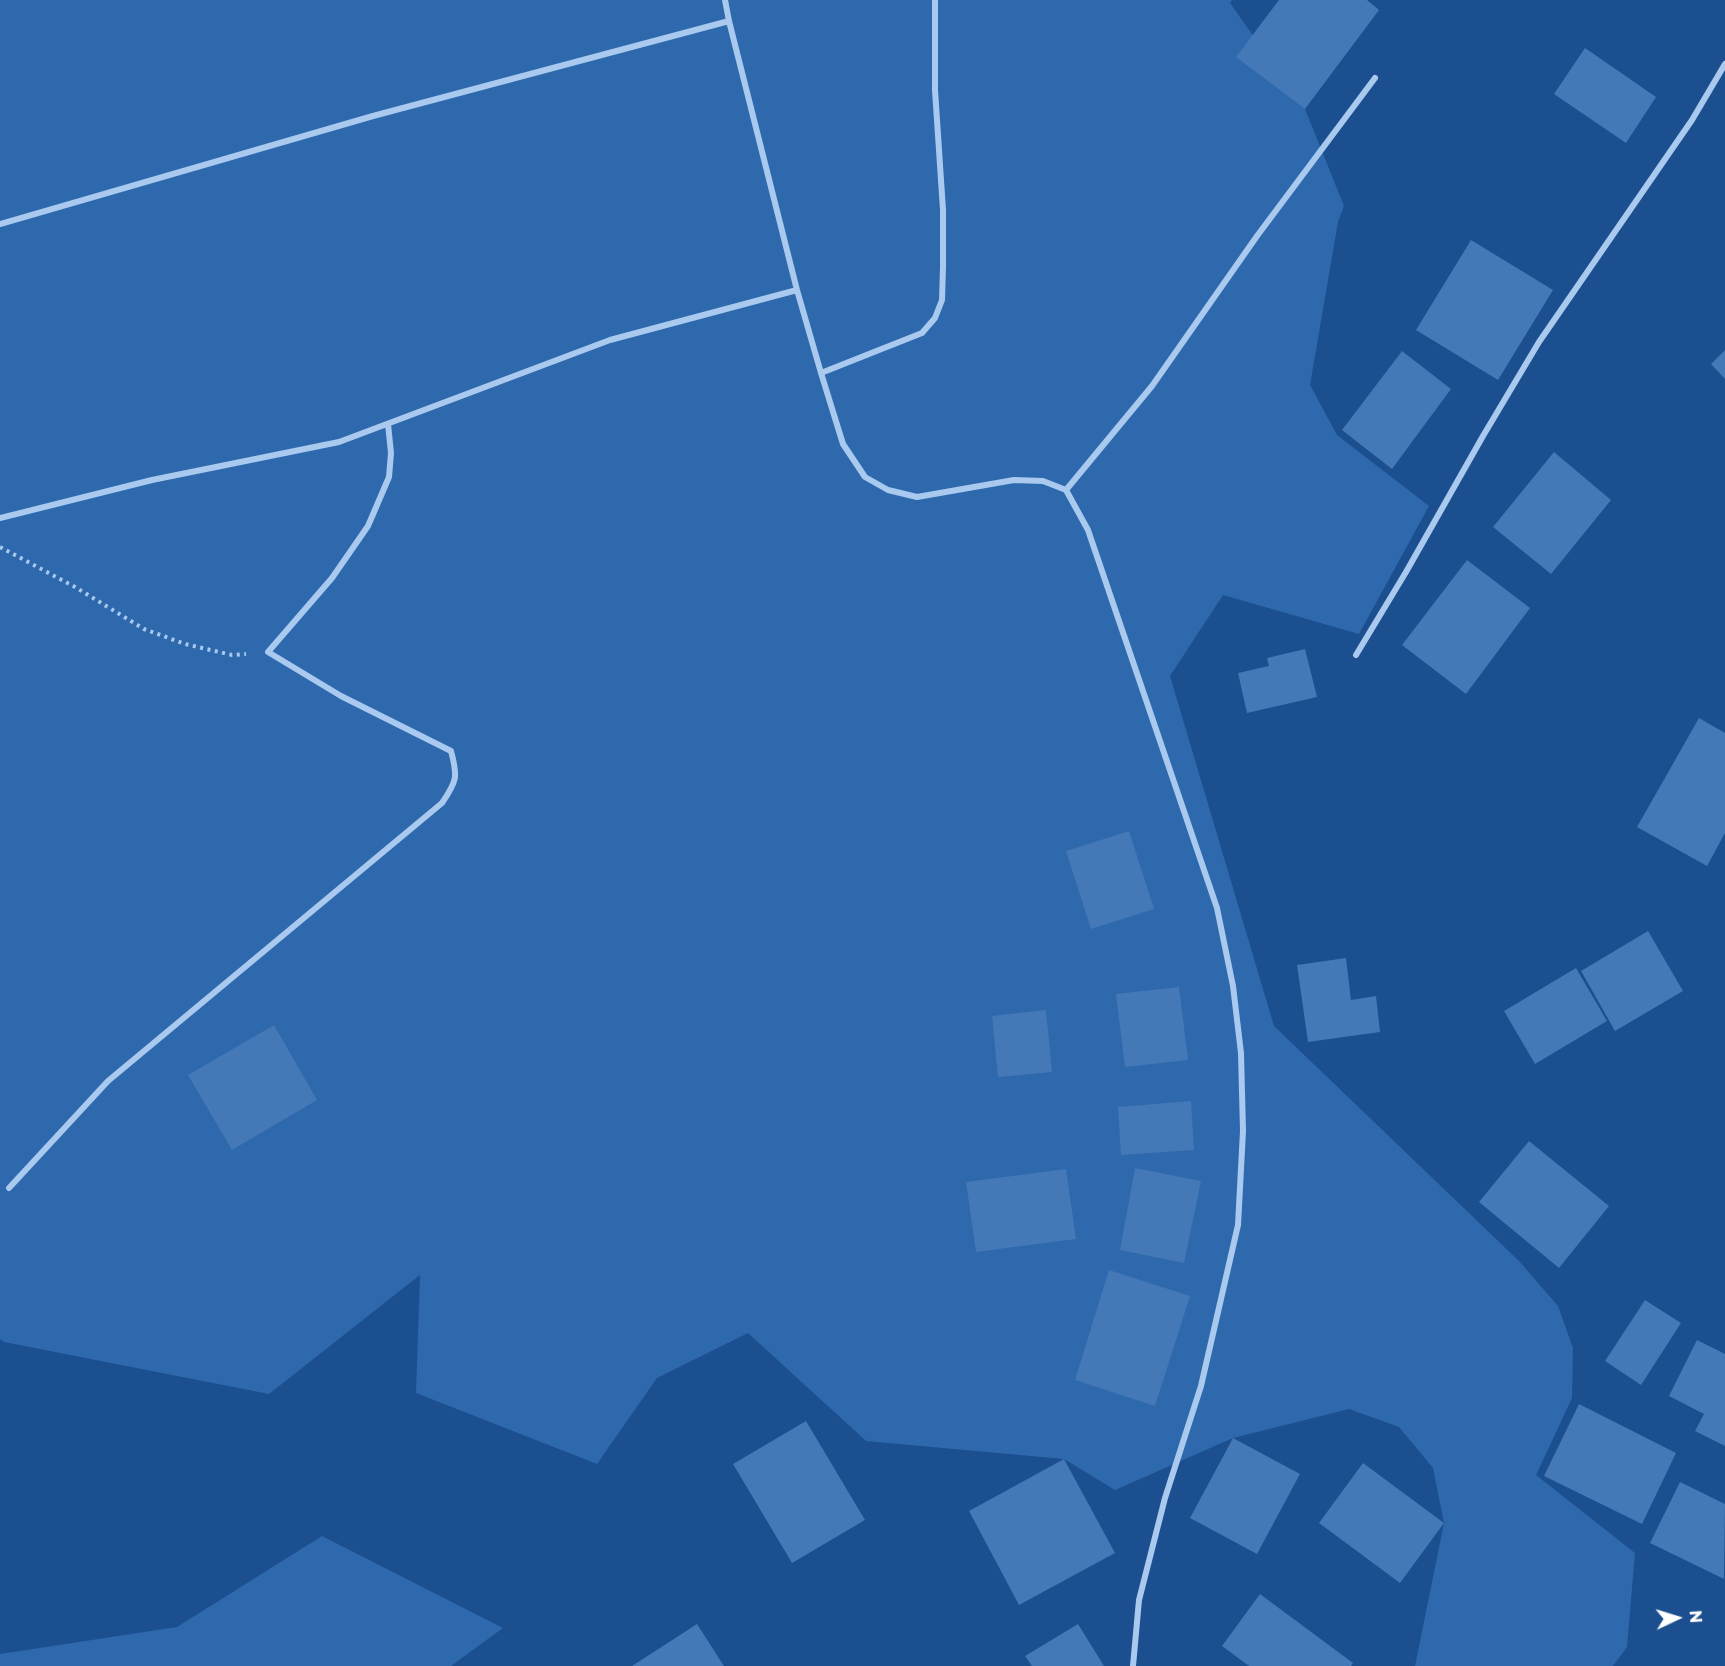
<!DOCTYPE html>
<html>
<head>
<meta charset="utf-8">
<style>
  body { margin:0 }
  #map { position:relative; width:1725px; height:1666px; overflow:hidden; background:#1b4f8f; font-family:Montserrat,sans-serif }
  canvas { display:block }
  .north { position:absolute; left:1647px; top:1588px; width:60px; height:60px; -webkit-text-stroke:4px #1b4f8f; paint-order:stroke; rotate:86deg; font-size:16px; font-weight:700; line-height:24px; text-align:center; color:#fff }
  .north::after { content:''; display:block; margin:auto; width:21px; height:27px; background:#fff; clip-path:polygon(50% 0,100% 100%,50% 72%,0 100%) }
</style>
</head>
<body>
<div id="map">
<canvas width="1725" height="1666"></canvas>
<div class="north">N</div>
</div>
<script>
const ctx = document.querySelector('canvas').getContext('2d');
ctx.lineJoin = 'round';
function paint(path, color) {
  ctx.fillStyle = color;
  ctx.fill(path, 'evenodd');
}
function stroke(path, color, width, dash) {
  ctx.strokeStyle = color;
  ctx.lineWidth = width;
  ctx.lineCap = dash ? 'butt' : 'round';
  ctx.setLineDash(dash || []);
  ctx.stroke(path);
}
const green = new Path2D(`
  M0,0h1232l-2,3 75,106 39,97 -6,16 -28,163 27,50 92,71 -70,128 -136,-39 -53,81 104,350 245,235 39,45 15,42 -1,50 -36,77 99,78 -8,94 -14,19h-198l29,-143 -11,-55 -34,-41 -50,-18 -116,29 -118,52 -51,-31 -198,-18 -118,-108 -91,45 -60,86 -181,-71 4,-118 -151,119 -265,-52 -4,-3z
  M322,1536l181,92 -52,38h-451v-12l177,-27z`);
const building = new Path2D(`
  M1279,0h88l12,10 -74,99 -69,-52z
  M1585,48l71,49 -30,46 -72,-49z
  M1471,240l82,50 -55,90 -82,-50z
  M1725,350v29l-14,-15z
  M1402,351l49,38 -59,80 -50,-39z
  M1554,452l57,48 -60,74 -58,-47z
  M1467,560l63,48 -64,86 -64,-49z
  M1305,649l12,48 -70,16 -9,-40 31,-7 -2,-8z
  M1699,718l26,15v100l-18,33 -70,-39z
  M1129,831l25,78 -63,20 -25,-78z
  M1648,931l35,60 -68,40 -34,-60z
  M1346,958l5,42 25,-4 4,36 -72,10 -11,-77z
  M1576,968l31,53 -72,43 -31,-53z
  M1179,987l9,73 -63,7 -9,-73z
  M1046,1010l6,62 -54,5 -6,-61z
  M274,1025l43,75 -85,50 -44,-75z
  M1191,1101l3,49 -73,5 -3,-48z
  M1529,1141l80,65 -50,62 -80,-66z
  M1135,1168l66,13 -17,82 -64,-13z
  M1066,1169l10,70 -100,13 -10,-70z
  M1109,1270l81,26 -35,110 -80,-26z
  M1645,1300l36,23 -40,62 -36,-24z
  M1697,1340l28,14v92l-30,-15 9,-17 -35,-18z
  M1579,1404l97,49 -34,71 -98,-48z
  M806,1421l59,99 -73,43 -59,-99z
  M1233,1438l67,36 -43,80 -67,-36z
  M1064,1459l51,94 -96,52 -50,-94z
  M1363,1463l81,60 -44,60 -81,-60z
  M1680,1482l45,22 -1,75 -74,-36z
  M1260,1594l93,69 -2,3h-102l-27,-20z
  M697,1624l27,42h-92z
  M1078,1624l26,42h-72l-7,-10z`);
const path = new Path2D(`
  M0,547l75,40 69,42 41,15 47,11 14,-1`);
const street = new Path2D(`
  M725,0l4,21 68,269 24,83 22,71 22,33 23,13 29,7 97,-17 29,1 23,9 22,40 129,378 16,78 8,67 2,78 -5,94 -37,161 -36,112 -26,102 -6,66
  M0,224l373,-108 356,-95
  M821,373l101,-40 13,-15 7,-18 1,-33v-57l-8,-120v-90
  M1066,490l86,-104 105,-150 118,-158
  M0,518l152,-38 187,-38 271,-102 187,-50
  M1356,655l50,-83 77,-136 56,-94 153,-222 33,-56
  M9,1188l99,-107 334,-278c15,-22 16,-26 9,-52l-110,-55 -73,-44 64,-74 36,-52 21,-49 2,-24 -3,-29`);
paint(green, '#2e69ad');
paint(building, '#4478b7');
stroke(path, '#a9c9ee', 4, [3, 4.5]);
stroke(street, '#a9c9ee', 6);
</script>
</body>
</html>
